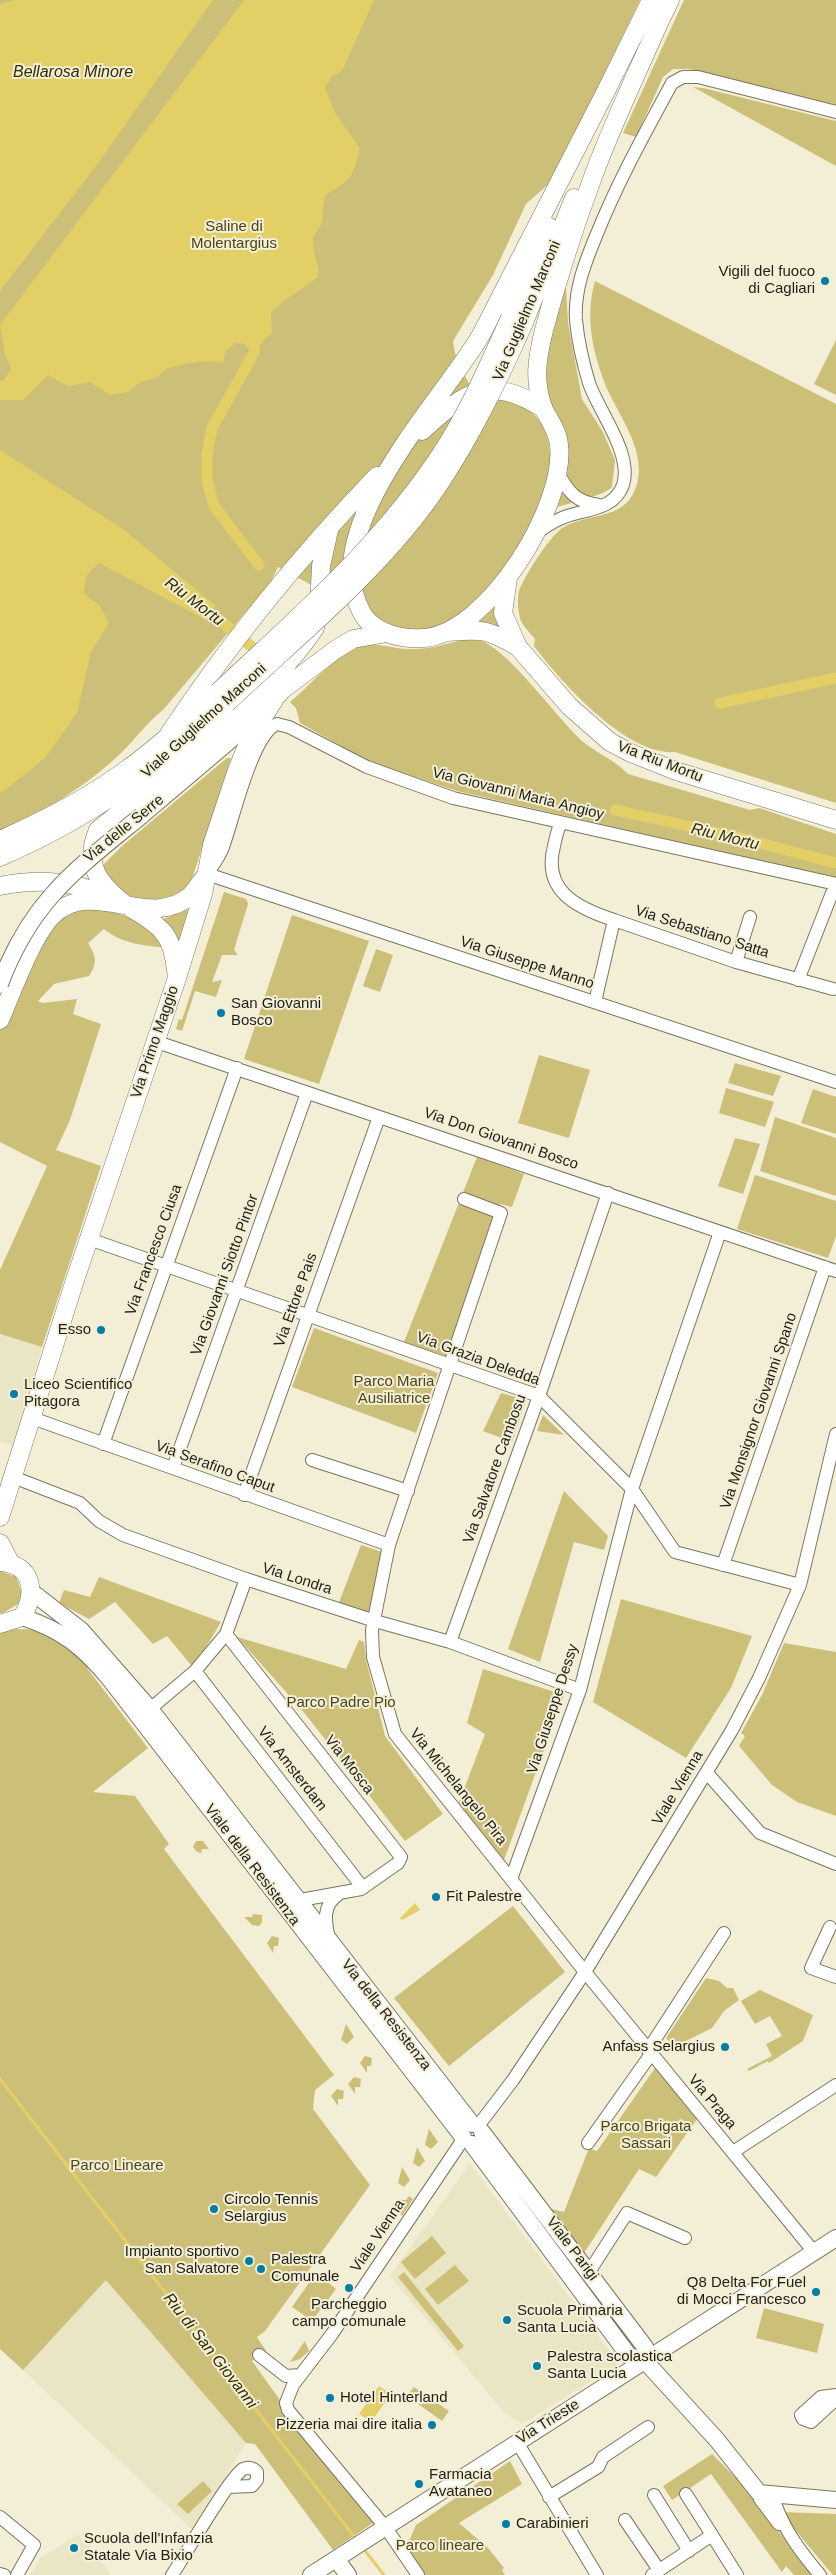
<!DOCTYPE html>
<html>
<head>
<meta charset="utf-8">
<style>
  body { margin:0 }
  canvas { display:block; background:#f3efd7 }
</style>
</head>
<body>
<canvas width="836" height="2575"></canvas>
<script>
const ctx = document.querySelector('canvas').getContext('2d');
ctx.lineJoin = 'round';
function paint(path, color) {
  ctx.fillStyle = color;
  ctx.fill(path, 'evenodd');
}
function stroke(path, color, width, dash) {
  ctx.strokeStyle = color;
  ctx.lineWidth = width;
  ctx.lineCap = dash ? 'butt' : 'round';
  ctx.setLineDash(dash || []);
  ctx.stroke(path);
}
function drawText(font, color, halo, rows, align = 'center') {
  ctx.font = font + ' Arial,sans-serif';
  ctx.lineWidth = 4;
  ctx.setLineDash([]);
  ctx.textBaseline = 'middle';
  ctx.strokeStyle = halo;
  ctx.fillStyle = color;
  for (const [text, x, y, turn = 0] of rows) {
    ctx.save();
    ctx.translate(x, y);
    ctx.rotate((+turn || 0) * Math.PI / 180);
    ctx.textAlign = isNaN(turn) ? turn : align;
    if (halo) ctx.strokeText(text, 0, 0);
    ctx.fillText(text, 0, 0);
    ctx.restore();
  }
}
const built = new Path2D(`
  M0,1334l42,13 -28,99 -14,-5z
  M470,2163l149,201 -97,60 -18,-12 -114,-136z
  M106,2280l88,98 52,65 -53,87 -170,-160z
  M78,2535l7,5 26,35h-81l11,-18z`);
const green = new Path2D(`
  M0,0h640l-88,181 -26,23 -33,71 -40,66c2,23 16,42 28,61 18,-4 34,-4 49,9 63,52 -37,194 -94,217 -27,11 -57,-3 -72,-26l-47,-14 -39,-21 -7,15 -108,128c-17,13 -28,30 -43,44 -36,34 -76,57 -120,78z
  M684,0h152v105l-147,-36h-16l-10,8 -27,60 -13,-4z
  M693,87l10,1 133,33v45z
  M595,281l241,123v399l-161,-51c-48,4 -114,-70 -141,-106l1,-7c-5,-6 -13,-14 -15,-21 -2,-7 -3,-20 -1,-27 6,-16 31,-56 45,-64 24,-14 59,-7 71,-37 15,-37 -17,-74 -30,-106 -13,-34 -20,-69 -10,-103z
  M566,286l2,37 14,76 21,33 12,28 -3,27c-17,14 -41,15 -45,-13 -2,-8 2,-18 -1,-26 -10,-27 -22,-52 -23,-81 -1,-14 18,-65 23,-81z
  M836,340v55l-22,-11z
  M562,493l13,9 -18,5z
  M496,604l5,25 -24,-8z
  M467,639c4,1 10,1 15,2 30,13 73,75 100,100 14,12 33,19 46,33l122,36 9,-2 77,26v44l-379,-87 -87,-29 -70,-39 -4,-15 -6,-6c21,-17 41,-43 66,-54 17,-8 36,1 53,1 20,1 39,-6 58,-10z
  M227,758h4l-40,124 -6,10 -13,11c-42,-5 -44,-2 -72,-35l21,-21z
  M224,892l22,7 2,5 -14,46 4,5h-16l-10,27 10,-2 -6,17 -21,-6 -13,40 -6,-2 3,-10 3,1z
  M75,908c45,3 62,6 93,40 -21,-2 -47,-4 -64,-19l-16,14c8,13 10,20 1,33l-35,8 -16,17 4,2 35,-4 -4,15 28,10 -31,96 -14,30 45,16 -59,181 -42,-13v-64l47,-104 -47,-24v-114l56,-108z
  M185,909l4,2 -6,29 -5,3 -16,-23z
  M292,915l77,26 -50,143 -75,-25z
  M376,949l17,6 -13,37 -17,-6z
  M539,1055l51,15 -21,68 -51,-15z
  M735,1063l46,13 -8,20 -45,-13z
  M726,1088l48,14 -9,25 -46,-14z
  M813,1089l23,8v37l-35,-11z
  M775,1117l61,21v58l-76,-25z
  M735,1138l25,6 -17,50 -25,-8z
  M477,1157l47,17 -12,33 -12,-3 -54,152 -42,-14z
  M755,1175l81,26v35l-8,22 -91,-29z
  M314,1328l124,45 -22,60 -124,-46z
  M501,1393l25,7 -14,42 -29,-11z
  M543,1415l21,20 -27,-4z
  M564,1491l44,45 -4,14 -30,-8 -34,120 -32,-13z
  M361,1545l21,7 -12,62 -32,-9z
  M0,1571l16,6 6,16 -4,11 -15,9h-3z
  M99,1577l122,45 -15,25 -15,18 -24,-29 -14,8 -38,-42 -26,17 -30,-16 5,-13 26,7z
  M621,1599l131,37 -21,52 -45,70 -93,-56z
  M17,1629l26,1 27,17 19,20 -2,1 61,80 -55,44 42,4 34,48 -5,5 170,226 -19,15 -2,19 57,76 -105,146 -8,6 9,14 -14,10 28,39v5l93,118 -40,27 -78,-106 -9,-1 -140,-163 -83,90 -23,-21v-718z
  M237,1637l109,32 13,-29 5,2 2,18 19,76 58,78 -38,27 -103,-131z
  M784,1643l52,9v164l-39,-14 -25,-17 -33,-39 6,-10 -4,-3 21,-38z
  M483,1669l81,26 -60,165 -46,-55 27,-71 -18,-11z
  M196,1841h7l6,8h-7l-1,4 -4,-1 -4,-5z
  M513,1906l52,66 -116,94 -55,-68z
  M253,1914l9,1v7l-3,4 -7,-1 -8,-8h8z
  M272,1936l7,2 -1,8h-4l-1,7 -6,-10z
  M706,1978l13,3 8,7h6l6,12 -15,11 -12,17 -38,19 -8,-9z
  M760,1990l53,25 -10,26 -34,22 -1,-2 -19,10 -2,-2 25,-13 -6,-12 16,-8 -12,-20 -15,8 -14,-23z
  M346,2024l8,13 -7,7 -6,-4z
  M365,2056l7,2 -1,8h-4v7l-7,-10z
  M655,2068l42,51 -41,58 -17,-8 -55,84 -33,-44 13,3 25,-64 8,3z
  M354,2077l7,2 -1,8h-5v7l-7,-10z
  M337,2089l7,2 -1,8h-5v7l-7,-10z
  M429,2129l9,13 -7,7 -6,-4z
  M417,2147l8,14 -6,6 -6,-4z
  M402,2167l8,13 -6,7 -6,-4z
  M409,2196l4,3 -11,17 -5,-6 2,-10h7z
  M432,2236l14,17 -31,26 -14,-17z
  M455,2265l14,16 -31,24 -13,-16z
  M404,2272l60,74 -6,5 -60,-74z
  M316,2273l20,16 -24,32 -20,-14z
  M764,2308l60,16 -7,29 -61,-15z
  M305,2341l4,10 -9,8 -10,3z
  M414,2387l35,24 -7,10 -35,-25z
  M712,2454l35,35 65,86h-18l-8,-9 -4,6 -71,-98 -39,26 -9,-14z
  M510,2461l12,23 -63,39 29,25 16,20 -2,2 3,5h-81l-17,-29 9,-21z
  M203,2481l9,10 -24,23 -11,-10z
  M780,2512l56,2v61h-3z`);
const water = new Path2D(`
  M15,0h198l-114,162 -99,129v-287z
  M244,0h130l-32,71 -11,6 -6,11 10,25 25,35c-7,27 -7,33 -34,46 -4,10 -2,17 -4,27 -1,8 -10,13 -9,21 0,14 7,21 5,35 -16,13 -33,21 -47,35l1,22c-10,5 -11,13 -20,19l-8,-9 -8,-1 -11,9 -2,11 -12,-2 -22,2 -21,5 -14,11 -13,3 -13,10 -18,3 -20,-13 -22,4 -20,-11 -25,25h-23v-19h3l8,-12 -6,-15 -5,-29z
  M0,450l123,79 93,77 -10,14 -107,-57 -13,13 -2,17 16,13 9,17 -18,29 -14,61 -32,45 -45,36z
  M415,1903l5,7 -18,10 -2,-2z
  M379,2386l12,8 -20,28 -12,-8z`);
const stream = new Path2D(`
  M0,2079l356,460
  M363,2548l21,27`);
const canal = new Path2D(`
  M255,351l-43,77 -5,26v26l7,26 45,59
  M200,604l63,52
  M720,703l116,-25
  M615,810l114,25 107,28`);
const minor = new Path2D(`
  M558,473c11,20 18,29 41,32
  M539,531c8,-5 15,-10 23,-13 21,-9 52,-7 61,-33 10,-31 -24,-73 -34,-102 -6,-20 -11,-42 -13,-63 -2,-30 9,-57 20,-84 22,-55 48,-101 76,-153l11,-6h15l138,35
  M561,823c-4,7 -5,15 -7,23 -12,45 23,62 60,74
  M836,884l-383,-86 -86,-31 -78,-40 -12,-3c-25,10 -44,96 -54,123 -3,9 -10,18 -16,27l629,208
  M736,962l14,-45
  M798,980l34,-87
  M595,1002l19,-82 122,42 97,27
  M154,1041l682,230
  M464,1199l37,14 -112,332 -17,85 1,27 22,77 190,238 229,280
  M89,1239l450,157 93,93 43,63 125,33
  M32,1418l357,127
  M103,1444l134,-376
  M312,1460l96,31
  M173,1468l134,-375
  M13,1477l67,26 19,18 24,14 123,44 129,42 75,21 130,48
  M244,1495l135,-378
  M723,1565l102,-298
  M226,1634l175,223 -3,6 -37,26 -55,10 -7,4
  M450,1642l89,-246 69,-203
  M195,1671l168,217
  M150,1709l45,-38 31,-37 20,-55
  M707,1773l53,60 76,31
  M511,1879l69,-189 52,-201 88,-257
  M830,1927l-19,41 25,9
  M329,1939c-4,-18 -7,-34 10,-45
  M648,2050l76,-117
  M478,2126l35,-46 72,-108 147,-242 27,-52 41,-93 36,-151
  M588,2143l63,-89
  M733,2152l103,-67
  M589,2272l38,-59 58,25
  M259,2355l27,21 15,-1
  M836,2395l-15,2 -20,18 2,4 8,3 25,-23
  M517,2442l80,133
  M759,2493l1,6 19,25
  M686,2494l26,41
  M772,2494c9,32 27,56 48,81
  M654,2495l35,56
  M549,2497l49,-30 5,-10 45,-30
  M0,2517l34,28 -17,30
  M625,2520l34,50
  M0,2574l4,1
  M172,2575c12,-18 57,-97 71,-106 5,-2 10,-1 14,3v8l-5,6 -24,1
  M418,2575l-32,-47 -98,-118 -2,-7 7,-18 39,-51 132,-196
  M652,2575l60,-40 25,40`);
const tertiary = new Path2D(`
  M141,816l85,-72 39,-37
  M32,1592l49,38 69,79 322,415
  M22,1617c40,13 60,29 87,61l354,459
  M482,2132l163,215v14
  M472,2144l157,212 16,5 72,79 42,53 77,7
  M336,2559l12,16
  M311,2575l525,-337`);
const secondary = new Path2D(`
  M654,33l16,-33
  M608,87l-127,248c-40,68 -166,195 -119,278 11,20 40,27 62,25 64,-5 142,-132 135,-193 -1,-13 -9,-24 -15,-35 -11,-28 -7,-52 0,-80 14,-53 31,-105 50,-156 19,-51 43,-101 65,-151
  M603,97l48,-97
  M510,318l38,-92
  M523,325l51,-127
  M422,431c44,-41 68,-56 122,-22
  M508,578l-5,35 15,34 51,59 41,36 21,11 45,18 160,49
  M319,606l2,-40 8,-36
  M447,632c36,-3 40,-3 71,15
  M169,734c61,-92 132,-179 208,-258
  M0,840c45,-20 91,-43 130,-73 31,-22 59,-50 88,-75
  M0,857c92,-40 154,-86 227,-154
  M0,886c35,-7 71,-6 104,9
  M126,905c-27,-21 -43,-40 -28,-75 45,-36 89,-71 131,-110 32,-29 62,-56 86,-92
  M132,909c30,17 41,27 44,62
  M0,1020c12,-28 32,-84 53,-105 40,-38 95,16 137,-19 5,-5 10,-13 14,-18
  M0,1517l74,-234 103,-305 26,-84 9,-49 24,-72 14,-35 26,-41 6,-7 53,-40 18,-11 34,-6
  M0,1543l11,21
  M0,1562c33,2 37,31 22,55l-22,7`);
const tertiaryBridge = new Path2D(`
  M0,984c31,-83 75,-114 141,-168`);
const secondaryBridge = new Path2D(`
  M218,692c80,-75 165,-148 225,-241 27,-42 46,-87 67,-133
  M227,703c73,-69 155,-134 211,-217 34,-51 60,-105 85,-161`);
const markers = [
  [825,281,5,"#027da4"],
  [221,1013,5,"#027da4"],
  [101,1330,5,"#027da4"],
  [14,1394,5,"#027da4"],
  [436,1897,5,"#027da4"],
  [725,2047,5,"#027da4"],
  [214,2209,5,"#027da4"],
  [249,2261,5,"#027da4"],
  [261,2269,5,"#027da4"],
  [349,2288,5,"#027da4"],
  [816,2292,5,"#027da4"],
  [507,2320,5,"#027da4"],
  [537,2366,5,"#027da4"],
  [330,2398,5,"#027da4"],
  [432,2425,5,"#027da4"],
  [419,2484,5,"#027da4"],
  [506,2524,5,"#027da4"],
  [74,2548,5,"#027da4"]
];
const parkNames = [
  ["Saline di",234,227],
  ["Molentargius",234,244],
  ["Parco Maria",394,1382],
  ["Ausiliatrice",394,1399],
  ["Parco Padre Pio",341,1703],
  ["Parco Brigata",646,2127],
  ["Sassari",646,2144],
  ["Parco Lineare",117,2166],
  ["Parco lineare",440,2546]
];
const poiNames = [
  ["Vigili del fuoco",815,272,"right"],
  ["di Cagliari",815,289,"right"],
  ["San Giovanni",231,1004],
  ["Bosco",231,1021],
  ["Esso",91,1330,"right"],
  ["Liceo Scientifico",24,1385],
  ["Pitagora",24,1402],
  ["Fit Palestre",446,1897],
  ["Anfass Selargius",715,2047,"right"],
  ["Circolo Tennis",224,2200],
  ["Selargius",224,2217],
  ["Impianto sportivo",239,2252,"right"],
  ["San Salvatore",239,2269,"right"],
  ["Palestra",271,2260],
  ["Comunale",271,2277],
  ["Q8 Delta For Fuel",806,2283,"right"],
  ["di Mocci Francesco",806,2300,"right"],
  ["Parcheggio",349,2305,"center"],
  ["campo comunale",349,2322,"center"],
  ["Scuola Primaria",517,2311],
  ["Santa Lucia",517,2328],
  ["Palestra scolastica",547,2357],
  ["Santa Lucia",547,2374],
  ["Hotel Hinterland",340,2398],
  ["Pizzeria mai dire italia",422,2425,"right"],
  ["Farmacia",429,2475],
  ["Avataneo",429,2492],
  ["Carabinieri",516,2524],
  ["Scuola dell'Infanzia",84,2539],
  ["Statale Via Bixio",84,2556]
];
const streetNames = [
  ["Via Guglielmo Marconi",527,311,-67],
  ["Viale Guglielmo Marconi",204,721,-42],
  ["Via Riu Mortu",660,762,21],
  ["Via Giovanni Maria Angioy",518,794,14],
  ["Via delle Serre",124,829,-39],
  ["Via Sebastiano Satta",702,932,18],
  ["Via Giuseppe Manno",527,963,18],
  ["Via Primo Maggio",155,1042,-71],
  ["Via Don Giovanni Bosco",501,1139,19],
  ["Via Francesco Ciusa",154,1250,-70],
  ["Via Giovanni Siotto Pintor",225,1275,-70],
  ["Via Ettore Pais",296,1300,-70],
  ["Via Grazia Deledda",478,1359,20],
  ["Via Monsignor Giovanni Spano",759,1411,-71],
  ["Via Serafino Caput",215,1467,20],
  ["Via Salvatore Cambosu",495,1469,-70],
  ["Via Londra",297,1579,18],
  ["Via Giuseppe Dessy",553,1709,-72],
  ["Via Mosca",349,1765,52],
  ["Via Amsterdam",292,1769,52],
  ["Via Michelangelo Pira",458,1787,51],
  ["Viale Vienna",678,1788,-59],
  ["Viale della Resistenza",252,1865,53],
  ["Via della Resistenza",386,2015,52],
  ["Via Praga",712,2102,50],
  ["Viale Vienna",378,2236,-56],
  ["Viale Parigi",572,2249,53],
  ["Via Trieste",548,2422,-32]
];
const waterNames = [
  ["Bellarosa Minore",73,73],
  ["Riu Mortu",194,602,37],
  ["Riu Mortu",725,837,14],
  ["Riu di San Giovanni",210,2351,52]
];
paint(built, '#eae5c5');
paint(green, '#ccbf78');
paint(water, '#e2cf66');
stroke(stream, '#e2cf66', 3);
stroke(canal, '#e2cf66', 11);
stroke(minor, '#797660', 14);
stroke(tertiary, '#797660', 18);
stroke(secondary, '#797660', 19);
stroke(minor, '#fff', 12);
stroke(tertiary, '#fff', 16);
stroke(secondary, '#fff', 18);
stroke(tertiaryBridge, '#797660', 18, []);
stroke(secondaryBridge, '#797660', 19, []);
stroke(tertiaryBridge, '#fff', 16);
stroke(secondaryBridge, '#fff', 18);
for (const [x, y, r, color] of markers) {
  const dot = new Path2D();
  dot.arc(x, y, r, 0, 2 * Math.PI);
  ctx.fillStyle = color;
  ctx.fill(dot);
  stroke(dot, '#f3efd7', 2);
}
drawText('15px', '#4c4418', '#f3efd7', parkNames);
drawText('15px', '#1f1e15', '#f3efd7', poiNames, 'left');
drawText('15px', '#1f1e15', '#f3efd7', streetNames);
drawText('italic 16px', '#352d00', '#f3efd7', waterNames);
</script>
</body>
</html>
